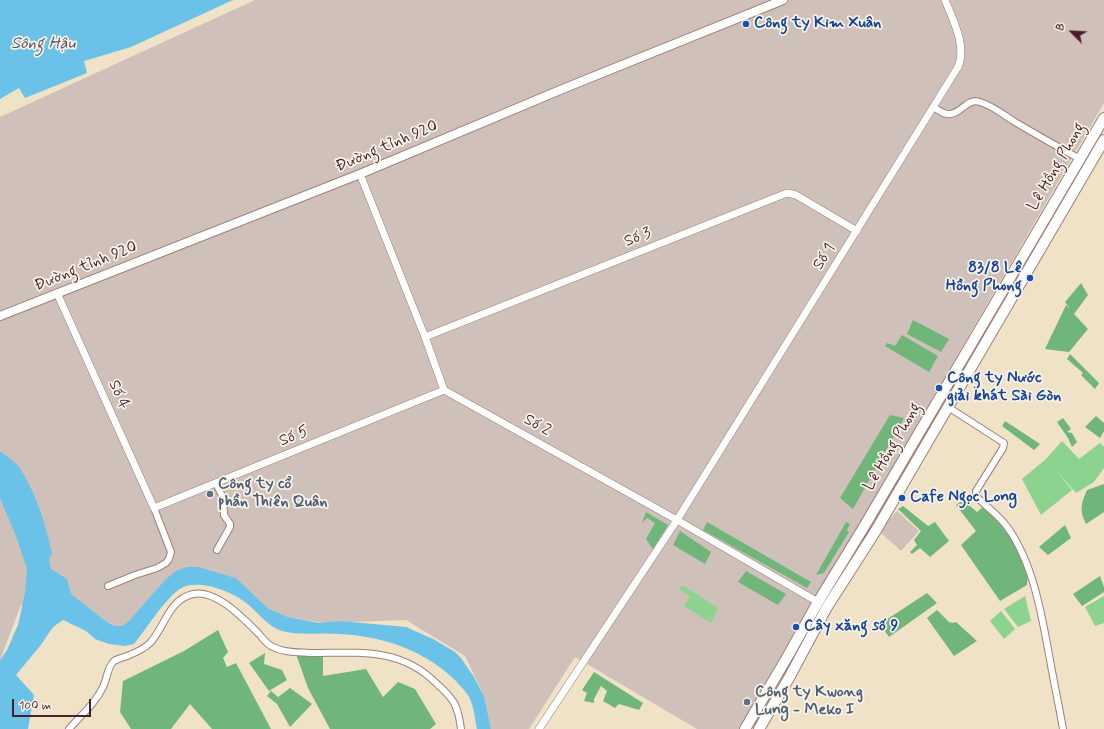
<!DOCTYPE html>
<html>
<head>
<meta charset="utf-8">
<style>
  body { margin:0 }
  #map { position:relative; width:1104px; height:729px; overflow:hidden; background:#f0e2c6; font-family:Mynerve,sans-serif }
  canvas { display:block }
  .north { position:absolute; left:1052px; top:12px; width:40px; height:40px; -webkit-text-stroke:3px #f7f3e8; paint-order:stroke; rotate:294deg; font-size:11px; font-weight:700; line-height:16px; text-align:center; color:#4a1f2b }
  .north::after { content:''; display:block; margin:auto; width:14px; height:18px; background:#4a1f2b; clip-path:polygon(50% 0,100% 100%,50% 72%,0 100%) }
  .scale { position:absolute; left:12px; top:699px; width:79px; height:18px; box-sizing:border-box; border:2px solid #4a1f2b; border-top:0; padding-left:5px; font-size:12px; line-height:14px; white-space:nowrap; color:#4a1f2b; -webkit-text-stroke:3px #f7f3e8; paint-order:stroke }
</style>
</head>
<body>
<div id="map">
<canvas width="1104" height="729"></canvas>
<div class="north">B</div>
<div class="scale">100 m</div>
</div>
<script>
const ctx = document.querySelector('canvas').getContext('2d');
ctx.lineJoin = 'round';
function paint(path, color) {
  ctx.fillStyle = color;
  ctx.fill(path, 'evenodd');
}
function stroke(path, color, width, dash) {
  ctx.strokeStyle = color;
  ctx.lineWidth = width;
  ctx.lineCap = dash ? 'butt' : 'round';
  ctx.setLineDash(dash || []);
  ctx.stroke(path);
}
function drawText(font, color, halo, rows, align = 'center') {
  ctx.font = font + ' Mynerve,sans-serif';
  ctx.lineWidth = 3.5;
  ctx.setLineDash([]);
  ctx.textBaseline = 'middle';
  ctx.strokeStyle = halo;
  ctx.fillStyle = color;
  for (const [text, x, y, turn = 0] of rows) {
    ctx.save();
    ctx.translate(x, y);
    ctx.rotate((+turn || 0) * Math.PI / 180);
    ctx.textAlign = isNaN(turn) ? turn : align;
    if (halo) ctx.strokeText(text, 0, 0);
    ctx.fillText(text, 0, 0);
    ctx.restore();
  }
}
const industrial = new Path2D(`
  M255,0h849v103l-364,626h-43l-122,-72 -46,72h-38l-7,-33 -19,-40 -59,-36 -83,3 -35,-6 -19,-8 -33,-31 -37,-11 -58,42 -12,12 -7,5h-7l-8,-4 -37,-28 -49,11 -21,55v-543z
  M897,511l22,20 -18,20 -22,-20z`);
const green = new Path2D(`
  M1062,441l17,18 21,-16 4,4v21l-10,14 -18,11 -21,-24 17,21 -31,25 -19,-36 24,-20z
  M682,585l36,23 -7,15 -27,-17 6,-10 -11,-7z
  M1025,596l6,25 -13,6 -14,-18z
  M1104,596v27l-9,3 -10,-19z
  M1001,611l14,18 -11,10 -14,-18z`);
const forest = new Path2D(`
  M1081,283l7,12 -14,19 14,15 -19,23 -24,-3 21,-44 4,4 -5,-7z
  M913,320l36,19 -8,13 -34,-18z
  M902,335l36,21 -9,16 -44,-26 2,-3 8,3z
  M1070,354l29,29 -4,6 -14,-14 2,-2 -16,-14z
  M890,415l14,3 -51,91 -13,-11z
  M1096,416l8,7v8l-4,7 -15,-11z
  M1063,418l8,11 -4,3 5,1 5,9 -5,5 -4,-9 -11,-16z
  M1005,421l35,23 -6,6 -32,-24z
  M1104,484v28l-18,12c-7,-14 -5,-20 1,-34z
  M963,500l14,12 8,-7 28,36 15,34 -1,10 -27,16 -39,-56 15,-14 -20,-26z
  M903,506l25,20 7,-4 14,19 -19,16 -10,-9 -8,6 -2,-2 7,-7 -3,-5 7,-9 -23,-22z
  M646,512l22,13 -15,24 -7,-10 9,-16 -8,-5 -5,5z
  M707,522l104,60 -4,6 -104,-58z
  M846,522l4,2 -3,6 2,2 -25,41 -8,2z
  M1065,525l6,13 -23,17 -9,-8z
  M680,531l31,21 -6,12 -32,-19z
  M746,571l40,23 -8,11 -40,-23z
  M1100,576l4,11v5l-22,14 -9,-12z
  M927,593l10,10 -48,34 -9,-13z
  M937,610l12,12 4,1 3,-1 21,19 -23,15 -27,-38z
  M218,630l10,22 -5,6 4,9 9,-4 35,66h-59l-22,-25 -19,25h-40l-11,-17 3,-31 61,-30z
  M265,653l-1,11 18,6 5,10 -18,11 -20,-28z
  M296,654l27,2v20l43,-7 17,28 15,-15 17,7 21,35 -6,5h-100l-22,-41z
  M594,672l49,31 -4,7 -20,-6 -4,4 -12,-7 4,-10 -6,-5 -7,13v4l-10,-2 3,-8 -5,-3z
  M290,688l22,16 -22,23 -13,-23 -10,-8 4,-5 7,6z`);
const water = new Path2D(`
  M0,0h233l-102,47 -47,14 3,12 -62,25 -6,-10 -19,11z
  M0,451c6,5 14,10 19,16 17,26 27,57 33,87l-3,5 2,10 16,10 4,15 36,28 8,4h7l7,-5 37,-42 10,-8 11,-4h12l37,11 33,31 19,8 31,6 21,-2 66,6 27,12 22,13 6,6 13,19 10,19 7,33h-14c-2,-10 -3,-23 -8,-32 -3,-6 -10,-12 -14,-17 -31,-30 -73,-44 -116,-46 -19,-2 -38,2 -57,-3 -13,-4 -22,-16 -31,-24 -15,-14 -45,-26 -65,-21 -16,4 -40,44 -52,58l-9,2 -16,-2 -14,-5 -9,-8 -23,-11 -10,7 -13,19 -24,29 18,20 -6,34h-28v-69l7,-10 11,-25 7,-32 2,-24 -11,-33 -16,-38z`);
const minor = new Path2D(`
  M933,107c4,2 9,6 14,7 13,2 20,-17 33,-12 13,4 24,13 35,20 22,13 43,25 65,37
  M948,407l56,36 -1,5 -27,43v5c10,11 23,19 32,32 26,37 34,89 42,132 4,23 9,46 13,69
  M216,483l7,15 1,17 6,9v3l-13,23
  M108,586l27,-11 22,-7 9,-5 3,-4 2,-7 -17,-44
  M69,729c12,-14 26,-25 34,-42 4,-8 4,-18 10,-25 3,-3 9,-4 14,-6 8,-3 17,-7 23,-13 15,-16 18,-43 43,-49 23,-5 50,24 65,39 5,5 8,11 15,14 12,6 25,5 38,6 47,0 89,-6 125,30 18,16 22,22 25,46`);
const tertiary = new Path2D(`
  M360,174l65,163 19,53 233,130 141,82
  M57,293l97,215 290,-118
  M425,337l362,-144 9,2 61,36
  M539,729l138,-209 281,-453c9,-21 -5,-47 -13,-67`);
const secondary = new Path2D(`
  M0,316l360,-142 205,-86 218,-88`);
const trunk = new Path2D(`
  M745,729l44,-75 29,-52 47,-77 239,-407
  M759,729l30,-51 38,-71 48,-75 229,-392`);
const markers = [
  [746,24,4,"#1a4fb4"],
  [1030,278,4,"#1a4fb4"],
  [939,388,4,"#1a4fb4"],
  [210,494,4,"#5c6f8a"],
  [902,498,4,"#1a4fb4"],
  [796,627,4,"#1a4fb4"],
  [747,702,4,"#5c6f8a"]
];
const transitNames = [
  ["Công ty Kim Xuân",754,24],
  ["83/8 Lê",1022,269,"right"],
  ["Hồng Phong",1022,287,"right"],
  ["Công ty Nước",947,379],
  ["giải khát Sài Gòn",947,397],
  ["Cafe Ngọc Long",910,498],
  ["Cây xăng số 9",804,627]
];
const streetNames = [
  ["Đường tỉnh 920",387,147,-23],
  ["Lê Hồng Phong",1057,167,-60],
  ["Số 3",638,238,-22],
  ["Số 1",825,257,-58],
  ["Đường tỉnh 920",86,267,-22],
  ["Số 4",118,395,66],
  ["Số 2",537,426,29],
  ["Số 5",294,437,-22],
  ["Lê Hồng Phong",893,447,-60]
];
const serviceNames = [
  ["Công ty cổ",218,485],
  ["phần Thiên Quân",218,503],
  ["Công ty Kwong",755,693],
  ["Lung - Meko I",755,711]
];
const waterNames = [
  ["Sông Hậu",43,44]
];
paint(industrial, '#cfc0ba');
paint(green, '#8bd38e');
paint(forest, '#70b579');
paint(water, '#6bc2e8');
stroke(minor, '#9d8078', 8);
stroke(tertiary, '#9d8078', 8);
stroke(secondary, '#9d8078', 10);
stroke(trunk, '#9d8078', 12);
stroke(minor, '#fff', 6);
stroke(tertiary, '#fff', 7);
stroke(secondary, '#fff', 8);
stroke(trunk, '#fff', 10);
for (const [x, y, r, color] of markers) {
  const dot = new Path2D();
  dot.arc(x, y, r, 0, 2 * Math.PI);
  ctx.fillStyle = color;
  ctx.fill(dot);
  stroke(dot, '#f7f3e8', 1.5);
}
drawText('bold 16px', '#164399', '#f7f3e8', transitNames, 'left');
drawText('16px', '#4a1f2b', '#f7f3e8', streetNames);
drawText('bold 16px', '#4e5e75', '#f7f3e8', serviceNames, 'left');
drawText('italic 17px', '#545064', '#f7f3e8', waterNames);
</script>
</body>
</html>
